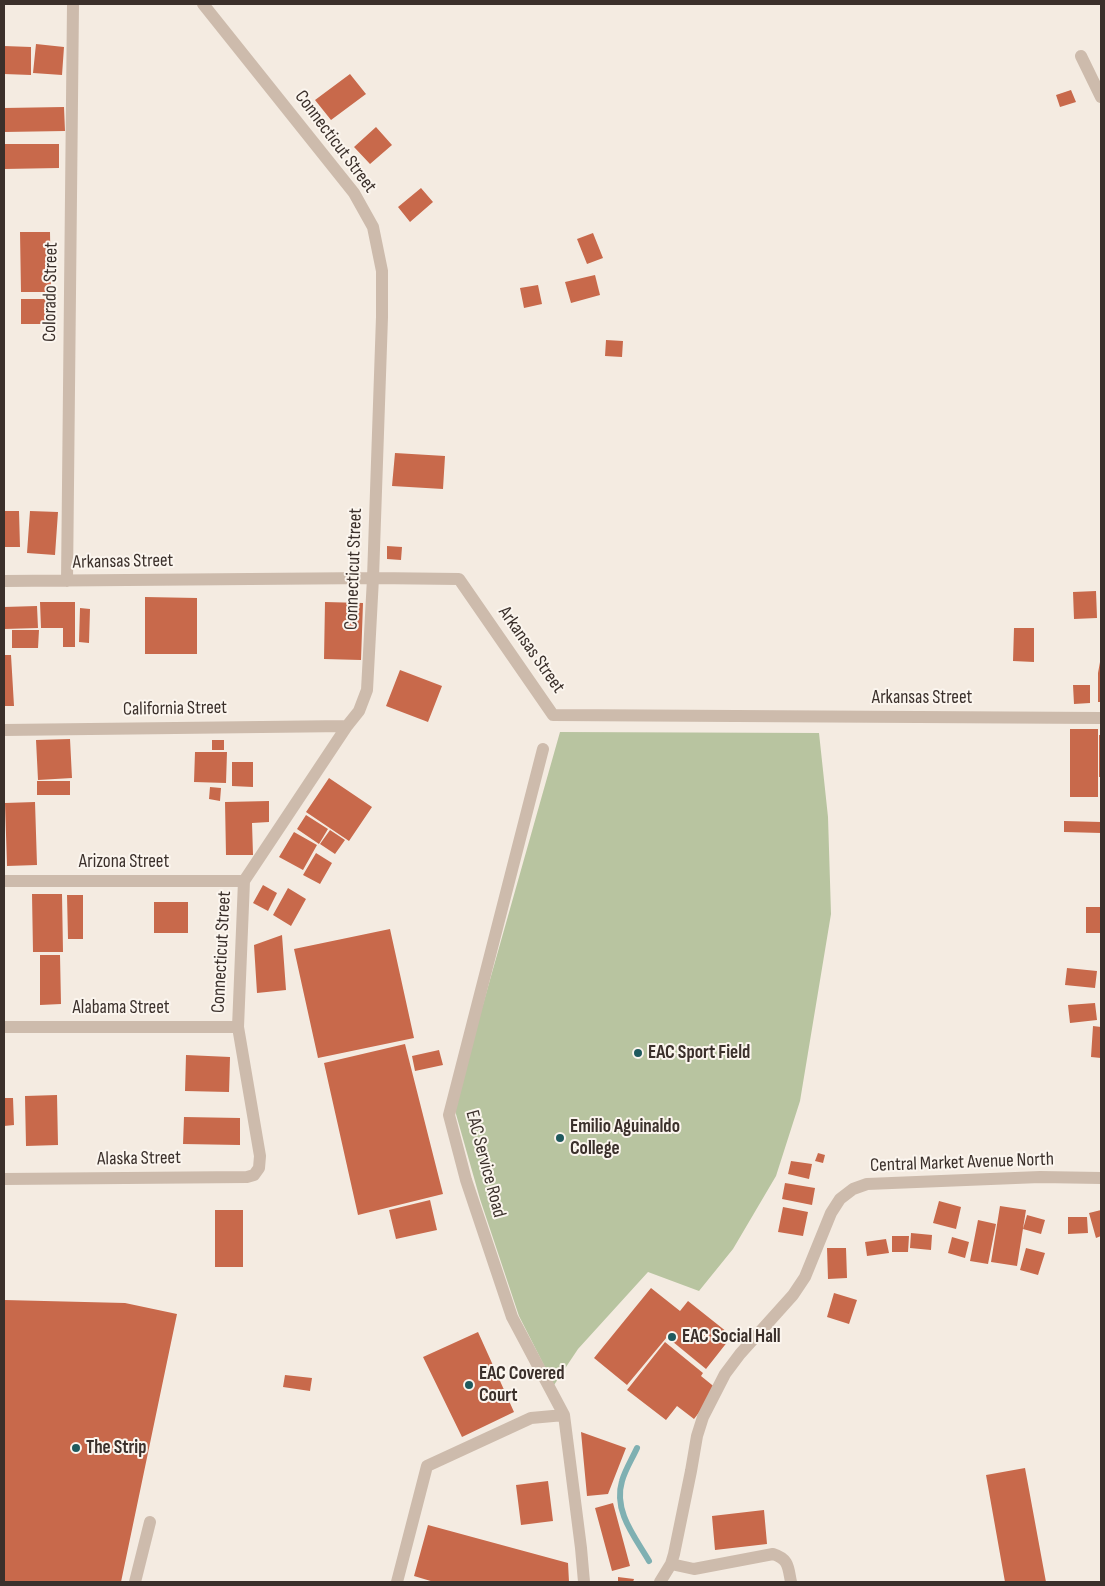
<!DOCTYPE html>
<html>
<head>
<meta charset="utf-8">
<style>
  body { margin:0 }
  #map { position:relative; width:1105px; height:1586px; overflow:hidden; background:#f4ebe1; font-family:"Sofia Sans Condensed",sans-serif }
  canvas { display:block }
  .frame { position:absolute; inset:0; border:5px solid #3b302b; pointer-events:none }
</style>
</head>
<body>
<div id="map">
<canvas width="1105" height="1586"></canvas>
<div class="frame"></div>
</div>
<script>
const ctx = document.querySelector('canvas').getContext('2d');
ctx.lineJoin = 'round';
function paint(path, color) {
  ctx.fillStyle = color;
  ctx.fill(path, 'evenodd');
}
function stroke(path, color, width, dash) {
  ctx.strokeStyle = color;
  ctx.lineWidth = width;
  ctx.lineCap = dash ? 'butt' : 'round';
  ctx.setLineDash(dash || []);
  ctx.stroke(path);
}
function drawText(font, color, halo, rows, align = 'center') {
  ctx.font = font + ' "Sofia Sans Condensed",sans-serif';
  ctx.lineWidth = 4;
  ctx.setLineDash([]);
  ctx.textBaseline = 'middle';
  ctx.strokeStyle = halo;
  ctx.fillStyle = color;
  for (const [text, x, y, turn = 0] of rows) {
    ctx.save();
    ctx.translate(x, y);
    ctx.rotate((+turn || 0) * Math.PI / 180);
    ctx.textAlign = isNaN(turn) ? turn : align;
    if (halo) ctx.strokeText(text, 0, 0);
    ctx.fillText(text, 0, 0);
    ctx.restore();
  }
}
const green = new Path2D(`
  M560,732l259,1 9,84 3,97 -31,187 -24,75 -43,73 -34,42 -51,-19 -70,77 -24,36 -35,-69 -39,-117 -26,-92z`);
const stream = new Path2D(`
  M637,1448c-5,11 -12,22 -15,33 -9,30 13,56 27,80`);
const building = new Path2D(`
  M36,44l28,3 -2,28 -29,-2z
  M4,46l27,1v28l-27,-1z
  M350,74l16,20 -35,26 -16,-20z
  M1071,90l5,12 -16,5 -4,-12z
  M64,107l1,24 -61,1v-24z
  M376,127l16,18 -22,19 -16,-17z
  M4,144h55v24l-55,1z
  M421,188l12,14 -23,20 -12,-15z
  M20,232h30l1,60h-30z
  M593,233l10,25 -16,6 -10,-25z
  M595,275l5,20 -29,8 -6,-21z
  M538,285l4,19 -18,4 -4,-20z
  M21,299h28v25h-28z
  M606,340l17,1 -1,16 -17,-1z
  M395,453l50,3 -2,33 -51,-3z
  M4,511h15l1,36h-16z
  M30,511l28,1 -3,43 -28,-2z
  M387,546l15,1 -1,13 -14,-1z
  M1096,591l1,27 -23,1 -1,-27z
  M145,597l52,1v56h-52z
  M40,602h35v45h-12v-19h-22z
  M325,602l38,1 -2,57 -37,-1z
  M37,606l1,22 -34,1v-22z
  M80,608l10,1 -1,34 -10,-1z
  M1014,628h20v34l-21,-1z
  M12,630h27l-1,18h-26z
  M4,655h7l3,51h-10z
  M1100,662h1v40h-3v-29z
  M400,670l42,16 -14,36 -42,-16z
  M1073,685h17v18l-16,1z
  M1070,729h28v68h-28z
  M1099,735h2v42h-2z
  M70,739l2,39 -34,2 -2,-40z
  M212,740h12v10h-12z
  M195,752h32l-1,31 -32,-1z
  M232,762h21v25l-21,-1z
  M329,778l43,29 -23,34 -43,-29z
  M37,781h33v14h-33z
  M210,787l11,1 -1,13 -11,-2z
  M269,801v21l-17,1 1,32h-27l-1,-53z
  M35,802l2,63 -30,1 -2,-63z
  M306,815l22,14 -9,15 -22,-15z
  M1064,821l37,1v11l-37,-1z
  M330,830l15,10 -10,14 -15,-10z
  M294,832l23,13 -14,25 -24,-13z
  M316,853l16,10 -12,21 -17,-9z
  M263,885l14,8 -9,18 -15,-8z
  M288,888l18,11 -15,27 -18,-11z
  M32,894h30l1,58h-30z
  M67,895h16v44h-15z
  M154,902h34v31h-34z
  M1086,907h15v26h-15z
  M390,929l24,109 -96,20 -24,-109z
  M282,935l4,55 -29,3 -3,-48z
  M40,955h20l1,49 -21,1z
  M1067,968l30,3 -2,17 -30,-3z
  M1095,1003l2,17 -27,3 -2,-18z
  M1093,1026l8,1v31l-10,-1z
  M405,1044l38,150 -85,21 -34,-152z
  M439,1050l4,15 -28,6 -3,-15z
  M186,1055l44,2 -1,35 -44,-1z
  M57,1095l1,50 -32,1 -1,-50z
  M4,1098h9l1,27 -10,1z
  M184,1117l56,1v27l-57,-1z
  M818,1153l7,2 -2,8 -8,-2z
  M791,1161l21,3 -3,15 -21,-5z
  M785,1183l30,5 -3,17 -30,-6z
  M430,1200l7,30 -41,9 -7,-29z
  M939,1201l22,6 -5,22 -23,-6z
  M1000,1206l26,4 -9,56 -26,-4z
  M783,1207l25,5 -5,24 -25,-4z
  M215,1210h28v57h-28z
  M1101,1210v26l-5,2 -7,-25z
  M1027,1215l18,5 -4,14 -18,-5z
  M1068,1217h19l1,16 -20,1z
  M978,1220l18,4 -8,40 -18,-3z
  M911,1233l21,2 -1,15 -21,-2z
  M892,1236h17l-1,16h-16z
  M952,1237l17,5 -4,16 -17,-5z
  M886,1239l3,14 -22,3 -2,-14z
  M827,1248h19l1,30 -19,1z
  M1026,1248l19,5 -7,22 -18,-5z
  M651,1288l29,23 8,-10 44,35 -26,33 -39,-32 -40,48 -33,-27z
  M834,1293l23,7 -8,24 -22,-7z
  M4,1300l121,3 52,11 -56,268h-117z
  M478,1332l36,80 -52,25 -39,-80z
  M665,1342l38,31 -2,3 16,13 -23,30 -17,-13 -11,14 -39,-30z
  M285,1375l27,3 -2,13 -27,-4z
  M581,1432l45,16 -18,46 -21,2z
  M1025,1468l21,114h-41l-19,-107z
  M548,1481l5,40 -32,4 -5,-40z
  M613,1503l17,63 -18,5 -17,-63z
  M764,1510l3,34 -52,6 -3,-34z
  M428,1525l140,38 1,19h-135l-20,-6z
  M618,1577l16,2 -1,3h-15z`);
const minor = new Path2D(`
  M1081,56l20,41
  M4,581l369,-3 86,1 94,136 548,3
  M67,581l6,-577
  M4,730l343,-4
  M543,749l-94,366 17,65 46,137 52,98 17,133 3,34
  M4,881h240
  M4,1027h234
  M4,1179l243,-2 7,-2 5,-7 1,-12 -22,-129 6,-146 103,-155 12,-15 8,-21 6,-112 9,-261v-46l-9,-44 -19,-34 -151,-189
  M671,1564l23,5 79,-15c16,5 15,13 18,28
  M135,1582l15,-60
  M397,1582l30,-116 104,-48 33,-3
  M660,1582l11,-18 3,-10 17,-83 6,-35 6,-19 22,-43 15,-20 53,-59 12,-18 26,-64 9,-14 13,-10 14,-5 173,-7 61,1`);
const markers = [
  [638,1053,5,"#1f5a5e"],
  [560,1138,5,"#1f5a5e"],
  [672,1337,5,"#1f5a5e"],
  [469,1385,5,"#1f5a5e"],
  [76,1448,5,"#1f5a5e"]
];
const streetNames = [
  ["Connecticut Street",335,142,53],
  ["Colorado Street",51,292,-89],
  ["Arkansas Street",123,562,-1],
  ["Connecticut Street",354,569,-88],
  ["Arkansas Street",531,650,55],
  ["Arkansas Street",922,698],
  ["California Street",175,709,-1],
  ["Arizona Street",124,862],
  ["Connecticut Street",222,952,-87],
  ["Alabama Street",121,1008],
  ["Alaska Street",139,1159,-1],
  ["Central Market Avenue North",962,1163,-2],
  ["EAC Service Road",485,1164,75]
];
const poiNames = [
  ["EAC Sport Field",648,1053],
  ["Emilio Aguinaldo",570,1127],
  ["College",570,1149],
  ["EAC Social Hall",682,1337],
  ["EAC Covered",479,1374],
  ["Court",479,1396],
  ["The Strip",86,1448]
];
paint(green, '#b8c4a0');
stroke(stream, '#7fb0b2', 6);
paint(building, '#c8694b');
stroke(minor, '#cdbbac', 12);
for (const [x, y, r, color] of markers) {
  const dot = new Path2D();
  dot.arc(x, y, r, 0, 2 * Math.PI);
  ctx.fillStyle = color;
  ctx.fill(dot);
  stroke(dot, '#fbf5ee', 2);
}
drawText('19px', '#3b302b', '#fbf5ee', streetNames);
drawText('bold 19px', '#3b302b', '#fbf5ee', poiNames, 'left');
</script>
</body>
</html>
